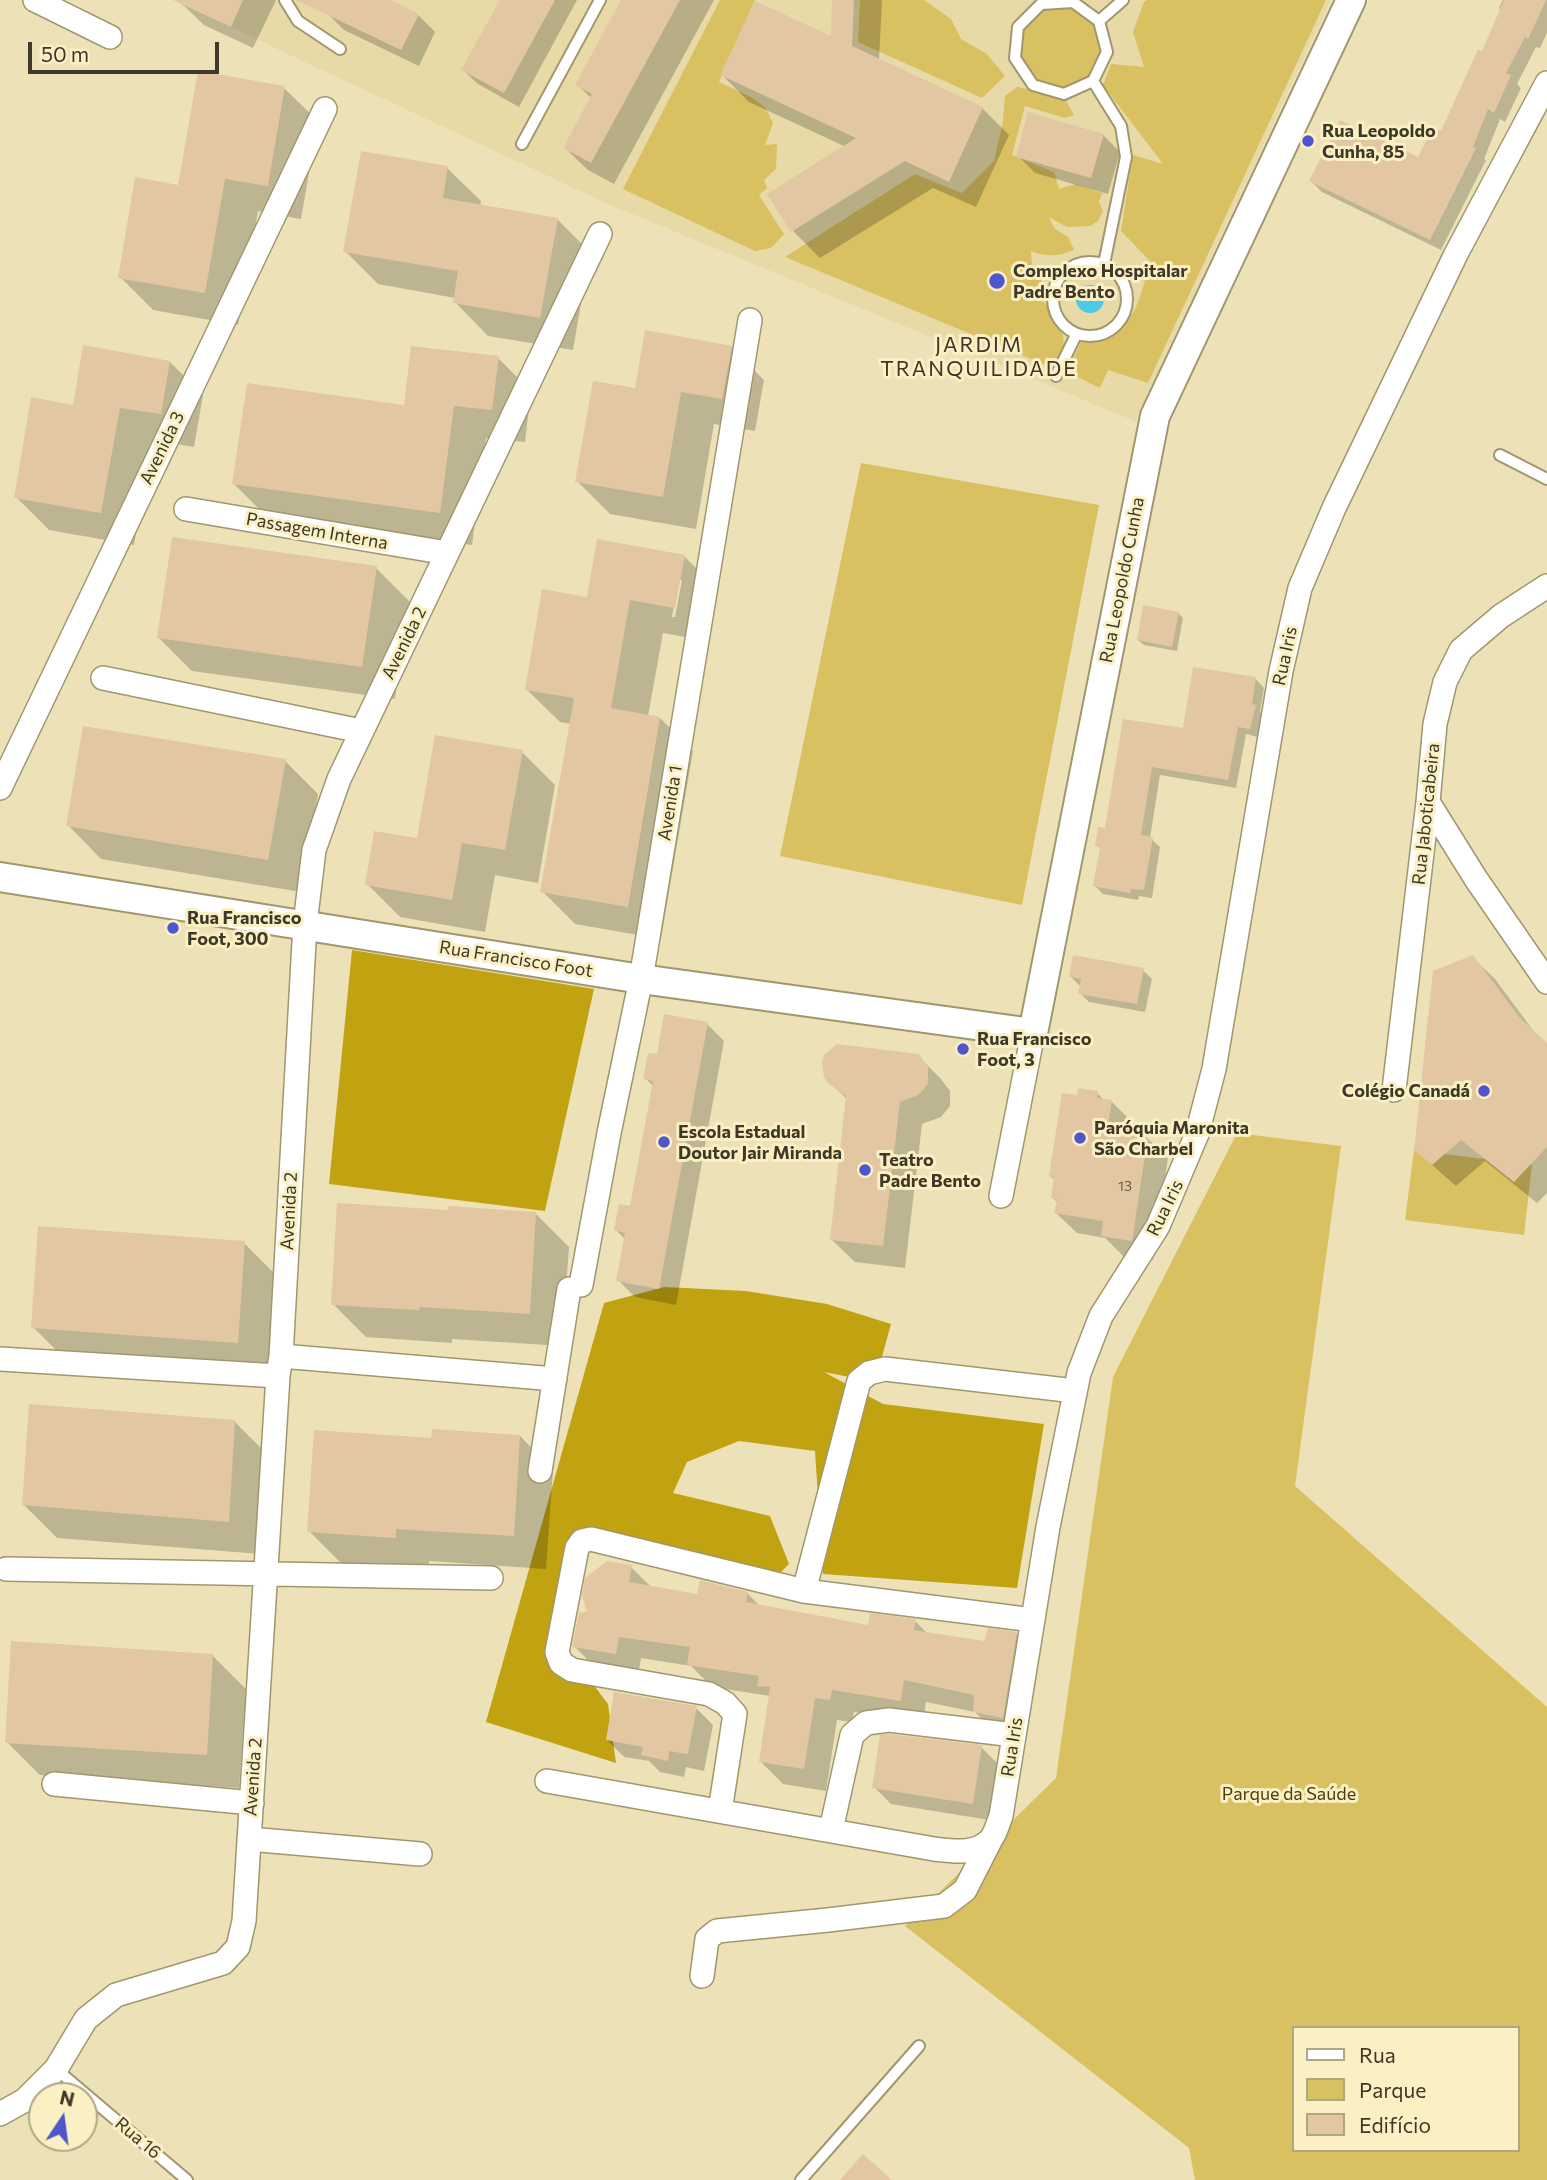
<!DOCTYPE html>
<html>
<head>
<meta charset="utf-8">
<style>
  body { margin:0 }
  #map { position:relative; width:1547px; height:2180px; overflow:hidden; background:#ede2b7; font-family:Commissioner,sans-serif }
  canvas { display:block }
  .legend { position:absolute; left:1292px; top:2026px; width:228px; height:126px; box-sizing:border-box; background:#fbefc4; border:2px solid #afa685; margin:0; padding:9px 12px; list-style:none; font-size:21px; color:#3d3827 }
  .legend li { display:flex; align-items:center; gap:14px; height:35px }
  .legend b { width:35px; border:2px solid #afa685 }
  .north { position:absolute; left:28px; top:2082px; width:70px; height:70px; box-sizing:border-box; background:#fbefc4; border:2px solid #afa685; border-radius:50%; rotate:13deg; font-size:19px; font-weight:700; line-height:28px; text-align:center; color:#3d3827 }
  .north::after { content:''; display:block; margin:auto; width:24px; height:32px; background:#4e56cb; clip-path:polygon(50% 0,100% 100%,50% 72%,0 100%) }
  .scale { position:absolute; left:28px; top:42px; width:191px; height:32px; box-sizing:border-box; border:4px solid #3d3827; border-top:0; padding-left:9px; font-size:21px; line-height:24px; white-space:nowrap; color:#3d3827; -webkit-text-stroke:5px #fbefc4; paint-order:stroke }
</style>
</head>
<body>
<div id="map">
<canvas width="1547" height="2180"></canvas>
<ul class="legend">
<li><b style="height:9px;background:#fff"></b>Rua</li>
<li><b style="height:19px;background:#d9c061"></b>Parque</li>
<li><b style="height:19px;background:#e2c7a2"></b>Edifício</li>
</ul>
<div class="north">N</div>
<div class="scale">50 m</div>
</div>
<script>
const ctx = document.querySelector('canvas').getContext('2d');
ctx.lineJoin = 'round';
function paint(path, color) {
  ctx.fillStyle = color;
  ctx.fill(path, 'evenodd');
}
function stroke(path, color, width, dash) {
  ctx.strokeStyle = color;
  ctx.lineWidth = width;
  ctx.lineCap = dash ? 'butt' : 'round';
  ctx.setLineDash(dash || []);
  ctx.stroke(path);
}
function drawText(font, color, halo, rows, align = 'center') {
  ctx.font = font + ' Commissioner,sans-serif';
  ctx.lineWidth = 6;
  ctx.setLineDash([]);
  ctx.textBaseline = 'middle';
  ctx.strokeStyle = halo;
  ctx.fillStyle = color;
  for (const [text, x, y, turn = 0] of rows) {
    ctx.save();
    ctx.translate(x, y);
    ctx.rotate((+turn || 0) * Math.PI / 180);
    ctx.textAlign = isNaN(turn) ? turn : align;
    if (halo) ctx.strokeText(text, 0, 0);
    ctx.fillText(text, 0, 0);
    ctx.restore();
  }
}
const built = new Path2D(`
  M181,0h1150l-196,421 -527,-217 -429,-201z`);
const green = new Path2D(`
  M720,0h35l-36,82 32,15 14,10 8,16 -8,22 12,-1 -1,25 -12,11 3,8 -8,7 25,39 -13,14 -16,3 -132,-62z
  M860,0h64l27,19 10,20 26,15 18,22 -23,22 -124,-56z
  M1147,0h179l-178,383 -40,-13 -8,18 -33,-16 14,-30c7,-1 16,0 23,-3 32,-11 38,-49 46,-78l-29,-30 12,-76 30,9 -60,-79 8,-21 33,3 -11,-35 11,-30z
  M1074,5l21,17 9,31 -13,25 -27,12 -29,-7 -18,-27 5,-29 20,-19z
  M1017,87l47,10 10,18 -9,3 -40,-12 -13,49 42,17 5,17 17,-5 26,9 -3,9 4,9 -5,10 -8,5 -23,1 -18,-10 5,11 14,9 6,13c-16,7 -28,7 -43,1l1,15 9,-1 1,15 -9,15 15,10 15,30 1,16 -16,15 -263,-109 130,-83 47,19 32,-32 9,-40 2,-25z
  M861,463l238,42 -77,400 -242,-49z
  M1237,1133l104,13 -46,340 252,221v473h-352l-6,-32 -284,-222 151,-148 57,-401zM1293,2028h224v122h-224z
  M1414,1150l118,15 -8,70 -119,-15z`);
const forest = new Path2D(`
  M352,950l242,39 -49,222 -216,-27z
  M664,1287l82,4 81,13 64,20 -16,58 -51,-10 59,32 161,20 -27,164 -194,-14 -8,-123 -76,-10 -52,21 -14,31 97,23 19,48 -8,8 -190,-29 -23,96v12l40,53 8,59 -130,-41 118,-419z`);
const water = new Path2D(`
  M1076 299a14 14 0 1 1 28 0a14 14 0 1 1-28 0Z`);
const shadow = new Path2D(`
  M182,0h94l-23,48 -49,-23 -23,-22z
  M333,0h54l31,15 17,17 -16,34 -75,-36 -17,-17z
  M502,0h75l-58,107 -41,-23 -15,-14z
  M623,0h91l-100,184 -26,-14 -23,-22 27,-49 -14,-14z
  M834,0h48l-3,60 103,48 27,27 -33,72 -43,-19 -113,70 -27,-27 53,-84 -97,-45 -27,-27 110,-36z
  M1503,0h44v33l-7,15 -4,-1 -19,37 4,4 -16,34 -5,-3 -16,40 2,1 -45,90 -119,-58 -11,-11 107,-21 24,-27 41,-80 18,-42 -2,-3z
  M284,88l34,33 -17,98 -43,-8 -20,114 -85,-15 -33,-33 59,-90z
  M1103,135l17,17 -12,42 -73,-21 -17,-17z
  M447,168l34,33 -1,5 77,13 33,33 -17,98 -85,-14 -33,-34v-4l-77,-14 -33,-33z
  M731,347l33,33 -9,51 -41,-7 -18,105 -86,-15 -33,-33 59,-90z
  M498,358l33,33 -6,51 -39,-4 -14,107 -205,-28 -33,-33 172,-77z
  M170,362l33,33 -9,52 -41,-7 -19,105 -85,-15 -33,-33 58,-90z
  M684,556l33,33 -9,52 -45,-8 -15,83 12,2 33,33 -32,188 -86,-15 -33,-33 29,-167 -11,-2 -34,-33 63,-90zM678,580h4l-7,37h-3z
  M376,568l33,33 -14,98 -203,-28 -33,-33z
  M1178,613l5,5 -6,33 -33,-6 -6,-5z
  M1256,679l8,9 -4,24 3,3 -5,22 -12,-3 -10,54 -76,-13 -10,63 10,9 -8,51 -13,-2 -1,4 -35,-6 -8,-8 6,-37 -4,-4 10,-15 18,-109 60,9z
  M522,752l33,33 -17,98 -43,-8 -10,57 -85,-15 -33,-33z
  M285,761l33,33 -17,98 -200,-33 -33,-34z
  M1472,957l23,22 43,58 9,8v148l-10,10 -52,-42 -29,25 -41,-36z
  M1143,970l9,9 -7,33 -56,-10 -9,-9v-7l-9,-9z
  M707,1024l17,17 -48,264 -41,-8 -17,-17 8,-40 -10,-10 15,-22 23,-121 -9,-9 13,-22z
  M918,1056l23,23 9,12v15l-9,11 -19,7 -17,144 -50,-6 -23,-22 16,-140 -18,-17z
  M1097,1093l8,8h6l21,21 -2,13 17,3 21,20 -15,102 -30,-4 -18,-18 -28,-5 -21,-20 2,-10 -5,-5 2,-18 -5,-4 28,-79z
  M449,1212l87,2 33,33 -7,99 -110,-7v4l-86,-6 -33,-33z
  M244,1243l33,33 -6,99 -205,-15 -33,-33z
  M235,1422l33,33 -7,99 -204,-16 -33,-33z
  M520,1436l33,34 -7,99 -117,-8 -1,9 -86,-6 -33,-33 124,-91z
  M631,1567l21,21 47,8 48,-3 14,14 109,20 45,-6 13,13 57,9 31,-9 23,22 -14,84 -28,-6 -22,-22 -49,-10 -3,21 -69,-11 -2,10 -15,-2 -11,71 -43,-7 -22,-22 9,-66 -58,-9 -21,-21 -50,-8 -3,18 -41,-7 -23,-23 15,-34z
  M212,1655l34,34 -7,99 -199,-13 -33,-33z
  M696,1708l17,17 -9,46 -18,-4 -2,10 -24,-5 -11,-11 -25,-4 -17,-17z
  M981,1747l17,17 -9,56 -98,-16 -17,-17z`);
const building = new Path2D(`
  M173,0h70l-12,27z
  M296,0h95l28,14 -18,36z
  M500,0h55l-51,93 -43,-23z
  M621,0h59l-89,163 -28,-15 29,-54 -17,-9z
  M832,0h22l-2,46 131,61 -34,75 -44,-21 -114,71 -24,-38 89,-56 -136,-63 35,-74 76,35z
  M1504,0h42l-18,39 -3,-2 -19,36 5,2 -17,38 -6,-4 -15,38 3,1 -46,92 -121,-59 31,-61 78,37 15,-30 8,4 37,-82 4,2z
  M198,71l87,15 -17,100 -43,-7 -20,114 -87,-15 17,-101 43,8z
  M1028,112l76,22 -13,44 -75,-21z
  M361,151l87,15 -5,32 115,20 -18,100 -87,-15 5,-32 -115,-19z
  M645,330l87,16 -10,53 -41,-7 -18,105 -88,-15 18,-101 42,7z
  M83,345l87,16 -9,53 -41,-6 -19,105 -87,-15 17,-101 42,8z
  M411,346l88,10 -7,54 -38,-4 -14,107 -208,-29 15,-101 157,22z
  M172,537l205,29 -15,101 -205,-29z
  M597,539l88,16 -10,53 -45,-8 -19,108 49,9 -32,190 -88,-15 34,-194 -49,-8 17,-101 45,8z
  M1143,605l36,7 -7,35 -35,-7z
  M1193,667l63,10 -4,27 4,1 -6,24 -12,-2 -10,53 -76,-13 -11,68 12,2 -9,53 -13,-1 -1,4 -37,-7 7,-39 -5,-1 3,-19 7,1 18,-109 60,9z
  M83,726l203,33 -18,101 -202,-34z
  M435,735l88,15 -18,100 -43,-7 -10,57 -87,-15 9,-54 43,7z
  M1073,955l71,13 -7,36 -59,-10 3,-15 -12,-2z
  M1473,955l47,63 27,25v104l-33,35 -53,-42 -29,25 -18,-15 19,-179z
  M664,1014l44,8 -49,267 -43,-8 9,-48 -11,-3 5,-26 11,2 23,-125 -10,-2 5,-26 9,1z
  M837,1044l82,10 9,13v16l-4,6 -6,6 -18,7 -17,144 -53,-6 16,-144 -17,-12 -5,-6 -2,-16 2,-7z
  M1078,1088l20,3 -1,7 15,2 -5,30 41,6 -16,105 -31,-5 2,-15 -49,-8 3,-13 -6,-2 3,-21 -5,-1 13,-83 15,2z
  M337,1203l111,7v-4l88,6 -6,102 -110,-7 -1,3 -88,-5z
  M38,1226l207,15 -7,102 -207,-15z
  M29,1404l206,16 -6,102 -207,-17z
  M432,1429l88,6 -6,101 -118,-7v9l-89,-6 7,-102 117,8z
  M607,1561l25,4 -3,17 68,12 3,-14 48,12 -2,10 122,23 2,-12 46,6 -2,11 70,11 4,-13 29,4 -14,86 -30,-6 1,-17 -70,-15 -3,21 -69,-11 -2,10 -15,-2 -11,71 -45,-7 11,-75 -13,-1 2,-10 -72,-11 3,-18 -71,-10 -3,17 -44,-7 7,-34 8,-2 -5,-15 3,-18z
  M11,1641l202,13 -6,101 -202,-12z
  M614,1692l83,14 -9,48 -19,-3 -1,10 -27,-6 2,-8 -37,-7z
  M889,1734l93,11 -9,59 -101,-16 8,-53z
  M863,2154l29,26h-52z`);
const service = new Path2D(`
  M285,0l13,21 42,28
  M1073,2l26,19 8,31 -14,29 -29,13 -31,-9 -18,-27 3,-31 23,-23z
  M1099,21l24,-21
  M1093,81l28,45 5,31 -22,107
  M522,144l78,-144
  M1053 299a37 37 0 1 1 74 0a37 37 0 1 1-74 0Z
  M1056,376l20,-41
  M1500,455l47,24
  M56,2069l131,111
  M801,2180l118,-134`);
const minor = new Path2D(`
  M35,0l75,37
  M186,509l261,44
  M103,678l258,53
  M0,788l325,-679
  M1428,802l48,77 71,103
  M1394,1090l34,-288 7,-78 10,-42 16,-32 40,-34 46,-30
  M1001,1196l32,-163
  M581,1285l28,-152 32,-154 109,-659
  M281,1356l274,23
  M0,1359l278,17
  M540,1471l29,-182
  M6,1569l485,9
  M804,1591l55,-210 10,-8 16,-4 190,22
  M547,1781l387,68c17,2 41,6 55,-8 6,-5 9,-18 12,-25l47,-289 31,-154 22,-57 57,-90 39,-92 17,-65 67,-398 19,-83 34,-80 122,-254 91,-171
  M54,1784l198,19
  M720,1811l15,-97 -10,-11 -16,-9 -137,-24 -11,-7 -4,-11 20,-104 5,-7 9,-2 213,52 229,29
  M831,1830l21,-95 14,-12 23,-3 125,15
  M249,1839l171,15
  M702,1976l5,-37 10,-8 111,-11 116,-14 21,-16 25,-49
  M0,2114l25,-14 31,-31 30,-50 30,-24 107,-32 15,-16 6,-26 34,-545 3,-20 24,-432 9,-74 25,-71 261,-545`);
const tertiary = new Path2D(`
  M0,877l641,102 392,54 122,-617 196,-416`);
const markers = [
  [1308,141,7,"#4e56cb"],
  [997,281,9,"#4e56cb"],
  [173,928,7,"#4e56cb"],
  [963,1049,7,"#4e56cb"],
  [1484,1091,7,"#4e56cb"],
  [1080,1138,7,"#4e56cb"],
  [664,1142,7,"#4e56cb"],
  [865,1170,7,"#4e56cb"]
];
const numberNames = [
  ["13",1125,1186]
];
const poiNames = [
  ["Rua Leopoldo",1322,131],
  ["Cunha, 85",1322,152],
  ["Complexo Hospitalar",1013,271],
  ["Padre Bento",1013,292],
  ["Rua Francisco",187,918],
  ["Foot, 300",187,939],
  ["Rua Francisco",977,1039],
  ["Foot, 3",977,1060],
  ["Colégio Canadá",1470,1091,"right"],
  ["Paróquia Maronita",1094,1128],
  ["São Charbel",1094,1149],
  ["Escola Estadual",678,1132],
  ["Doutor Jair Miranda",678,1153],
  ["Teatro",879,1160],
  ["Padre Bento",879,1181]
];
const streetNames = [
  ["Avenida 3",162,448,-64],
  ["Passagem Interna",317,531,10],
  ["Rua Leopoldo Cunha",1122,580,-79],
  ["Avenida 2",404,643,-64],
  ["Rua Iris",1285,656,-78],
  ["Avenida 1",670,803,-81],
  ["Rua Jaboticabeira",1426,814,-84],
  ["Rua Francisco Foot",516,959,9],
  ["Rua Iris",1165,1208,-64],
  ["Avenida 2",289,1211,-87],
  ["Rua Iris",1012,1747,-81],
  ["Avenida 2",253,1777,-86],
  ["Rua 16",138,2138,40]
];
const parkNames = [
  ["Parque da Saúde",1289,1794]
];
const quarterNames = [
  ["JARDIM",979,345],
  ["TRANQUILIDADE",979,369]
];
paint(built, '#e7daa7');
paint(green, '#d9c061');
paint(forest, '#c1a311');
paint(water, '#4bc9e5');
paint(shadow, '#0003');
paint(building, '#e2c7a2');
stroke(service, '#a1966d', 14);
stroke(minor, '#a1966d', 26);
stroke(tertiary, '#a1966d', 32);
stroke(service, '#fff', 10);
stroke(minor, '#fff', 23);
stroke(tertiary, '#fff', 28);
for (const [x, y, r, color] of markers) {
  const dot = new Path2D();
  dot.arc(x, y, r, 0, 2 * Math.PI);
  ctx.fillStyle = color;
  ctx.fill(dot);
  stroke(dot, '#fbefc4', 2.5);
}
drawText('14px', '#665c46', null, numberNames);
drawText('bold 18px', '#3d3827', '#fbefc4', poiNames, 'left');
drawText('18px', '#3d3827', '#fbefc4', streetNames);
drawText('18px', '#4c3f0b', '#fbefc4', parkNames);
ctx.letterSpacing = '2px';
drawText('21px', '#3d3827', '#fbefc4', quarterNames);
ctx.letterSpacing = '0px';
</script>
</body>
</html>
